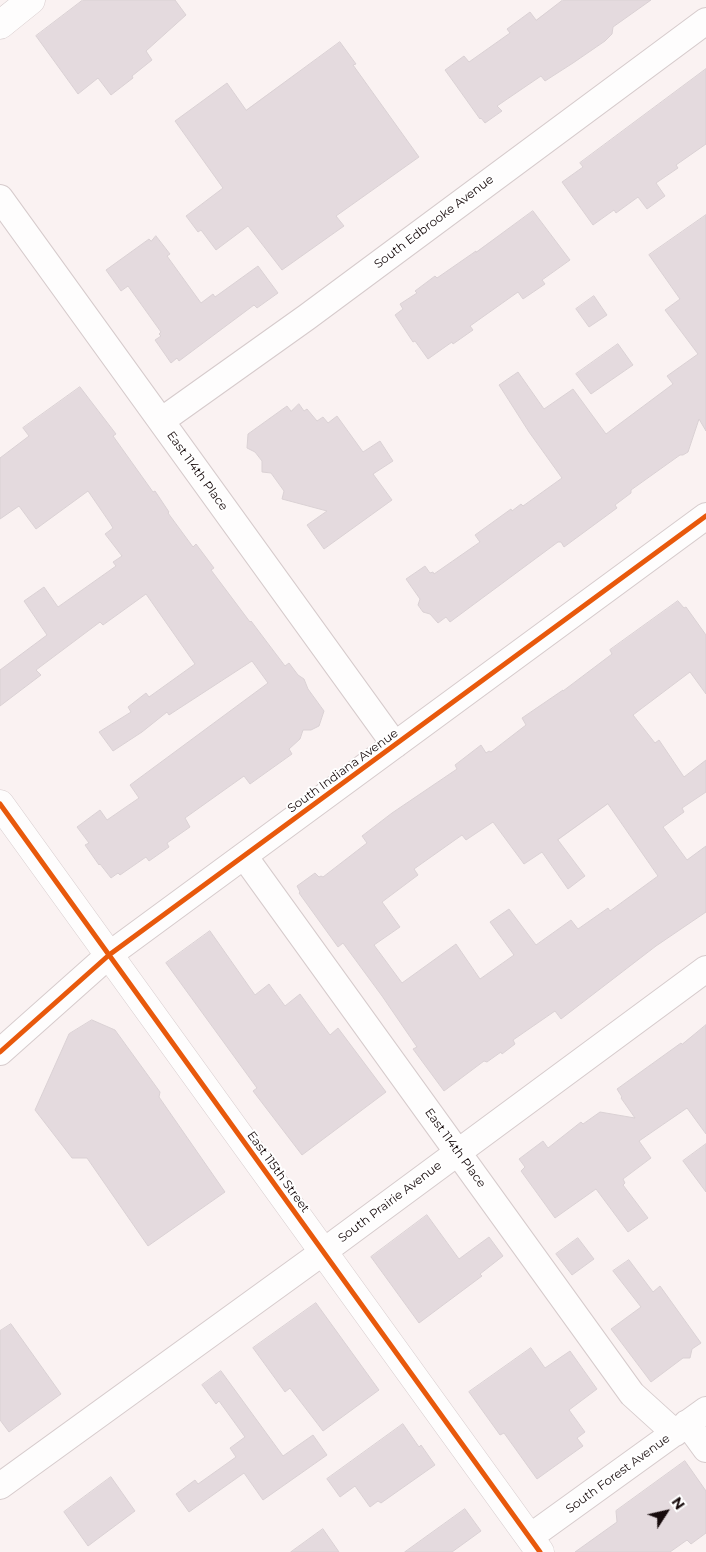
<!DOCTYPE html>
<html>
<head>
<meta charset="utf-8">
<style>
  body { margin:0 }
  #map { position:relative; width:706px; height:1552px; overflow:hidden; background:#faf2f2; font-family:Montserrat,sans-serif }
  canvas { display:block }
  .north { position:absolute; left:641px; top:1487px; width:50px; height:50px; -webkit-text-stroke:4px #fff; paint-order:stroke; rotate:55deg; font-size:14px; font-weight:700; line-height:20px; text-align:center; color:#170b0c }
  .north::after { content:''; display:block; margin:auto; width:18px; height:22px; background:#170b0c; clip-path:polygon(50% 0,100% 100%,50% 72%,0 100%) }
</style>
</head>
<body>
<div id="map">
<canvas width="706" height="1552"></canvas>
<div class="north">N</div>
</div>
<script>
const ctx = document.querySelector('canvas').getContext('2d');
ctx.lineJoin = 'round';
function paint(path, color) {
  ctx.fillStyle = color;
  ctx.fill(path, 'evenodd');
}
function stroke(path, color, width, dash) {
  ctx.strokeStyle = color;
  ctx.lineWidth = width;
  ctx.lineCap = dash ? 'butt' : 'round';
  ctx.setLineDash(dash || []);
  ctx.stroke(path);
}
function drawText(font, color, halo, rows, align = 'center') {
  ctx.font = font + ' Montserrat,sans-serif';
  ctx.lineWidth = 4;
  ctx.setLineDash([]);
  ctx.textBaseline = 'middle';
  ctx.strokeStyle = halo;
  ctx.fillStyle = color;
  for (const [text, x, y, turn = 0] of rows) {
    ctx.save();
    ctx.translate(x, y);
    ctx.rotate((+turn || 0) * Math.PI / 180);
    ctx.textAlign = isNaN(turn) ? turn : align;
    if (halo) ctx.strokeText(text, 0, 0);
    ctx.fillText(text, 0, 0);
    ctx.restore();
  }
}
const building = new Path2D(`
  M83,0h92l11,15 -40,36 6,9 -20,16 1,2 -22,17 -13,-17 -20,16 -42,-58z
  M563,0h88l-38,27 -1,7 -7,7 -32,22 -28,18 -4,-5 -44,30 5,5 -17,12 -4,-5 -1,1 -35,-49 19,-14 5,6 41,-29 -3,-4 23,-17 6,8z
  M340,42l16,22 -3,1 66,92 -83,59 8,10 -62,44 -34,-44 -32,24 -15,-20 -3,2 -12,-16 37,-28 -48,-67 52,-38 19,27z
  M706,69v75l-30,21 2,3 -22,15 9,13 -18,13 -9,-12 -22,16 -2,-3 -21,15 -31,-43 21,-15 -3,-4z
  M533,211l37,49 -28,20 3,4 -22,15 -5,-7 -48,34 3,4 -20,14 -1,-2 -24,17 -13,-18 -2,1 -18,-27 8,-6 -3,-5 17,-11 -2,-2 20,-15 2,2 39,-27v1z
  M706,215v216l-7,-12 -11,33 -5,3h-3l-49,35v3l-16,12 2,3 -53,39 -3,-5h-3l-108,80 -4,-5 -8,6 -8,-9 -7,-2 -5,-7 2,-6 -14,-20 19,-13 5,7 3,-1 1,2 46,-32 -5,-7 36,-26 1,2 9,-7 2,2 39,-28 -33,-46 -30,-47 19,-13 26,37 29,-20 33,45 67,-50 -6,-8 31,-22 -33,-44 15,-11 -31,-44z
  M156,236l14,18 -3,2 34,47 12,-9 2,3 43,-31 20,27 -21,15 -3,-3 -75,56 -2,-3 -6,5 -16,-23 6,-4 -2,-2 2,-2 -33,-46 -7,5 -15,-21 43,-31 2,2z
  M594,296l13,19 -18,12 -13,-18z
  M618,344l15,21 -42,29 -15,-20z
  M80,387l36,47 -3,2 40,56 2,-1 14,21 -1,1 25,34 3,-3 18,24 -3,2 39,52 1,-1 34,45 4,-3 9,12 6,4 4,10 16,22 -5,15 -8,4h-8l-3,9 -11,10 3,5 -42,30 -6,-8 -59,42 5,9 -23,16 2,4 -20,14 -3,-4 -26,18 -2,-2 -7,5 -11,-14 -1,1 -14,-20 4,-2 -12,-16 23,-17 7,10 32,-22 -9,-13 138,-102 -16,-22 -83,54 -2,-3 -25,20 -29,19 -14,-19 32,-20 -3,-5 18,-14 3,4 46,-33 -49,-70 -43,31 -3,-3 -64,48 5,5 -41,31v-36l47,-35 -23,-34 20,-14 14,20 58,-41 -3,-4 9,-6 -17,-22 8,-6 -3,-5 -22,-32 -52,38 -17,-23 -19,13v-61l29,-22 -6,-8z
  M299,404l5,7 3,-2 10,12 6,-4 5,6 9,-7 26,36 17,-11 13,20 -20,13 19,26 -68,49 -17,-24 20,-14 -45,-12 2,-8 -13,-18 -9,-1v-11l-7,-9 -8,-4 1,-14 39,-28 4,5z
  M678,601l6,7 2,-1 20,28v59l-16,-22 -57,43 22,28 4,-3 25,37 22,-17v32l-24,16 2,4 -21,15 24,33 19,-14v66l-50,34 -95,73 -6,-8 -42,29 2,4 -13,10 -1,-2 -14,10 -3,-1 -40,30 -31,-42 4,-2 -35,-51 -39,-53 -5,4 -39,-54 1,-1 -3,-6 18,-13 4,4 2,-1 2,1 44,-34 -5,-7 30,-23 65,-44 -2,-4 26,-20 5,8 3,-2 2,1 35,-27 -4,-7 41,-28v1l49,-37 -2,-4zM608,804l50,72 -48,35 -2,-3 -30,21 -7,-9 -35,25 -27,-36 -19,13 24,33 -34,24 -24,-35 -54,39 -28,-38 26,-18 -18,-25 36,-27 -4,-6 48,-34 4,5 27,-18 31,42 18,-12 26,37 17,-13 -27,-36z
  M210,931l45,64 14,-11 16,22 15,-12 30,41 8,-7 48,64 -84,63 -49,-64 4,-3 -91,-125z
  M92,1020l23,10 45,62 -1,5 66,95 -77,54 -61,-88h-15l-37,-48 34,-76z
  M706,1025v109l-19,-26 -48,33 12,17 -28,21 2,4 -2,2 25,33 -20,14 -32,-43 -41,29 -34,-47 4,-4 -6,-8 24,-18 5,7 33,-26 2,2 17,-12 35,6 -14,-20 1,-1 -5,-8 64,-46 1,1z
  M706,1144v48l-23,-31z
  M427,1215l32,44 30,-22 14,19 -23,18 2,2 -63,47 -48,-66z
  M578,1238l16,21 -22,16 -16,-21z
  M629,1260l24,32 7,-6 41,57 -9,6 -2,9h-7l-32,24 -40,-53 30,-22 -28,-36z
  M316,1303l63,87 -56,41 -33,-43 -5,4 -32,-44z
  M11,1324l50,70 -52,38 -9,-12v-89z
  M531,1348l14,20 25,-17 27,38 -28,21 16,22 -8,6 6,8 -46,33 -33,-46 -4,2 -31,-43z
  M221,1371l62,85 30,-21 14,20 -64,45 -19,-27 -55,39 -13,-18 19,-14 3,4 38,-27 -6,-9 15,-11 -26,-36 -3,3 -14,-19z
  M403,1424l16,23 2,-2 14,20 -54,38 -3,-2 -8,6 -15,-21 -15,11 -13,-18z
  M685,1461l21,30v42l-15,11 -4,-4 -17,12h-95l42,-30 -1,-11z
  M111,1477l24,34 -47,35 -24,-34z
  M465,1509l16,22 -29,21h-47z
  M323,1529l16,23h-48z`);
const minor = new Path2D(`
  M0,198l395,547
  M161,421l146,-104 399,-296
  M244,856l388,538 43,39
  M0,1052l109,-97 597,-439
  M687,1423l19,26
  M0,1486l323,-234 383,-283
  M530,1537l176,-127`);
const tertiary = new Path2D(`
  M0,804l540,748`);
const secondary = new Path2D(`
  M0,25l31,-25`);
const cycleway = new Path2D(`
  M0,804l540,748
  M0,1052l109,-97 597,-439`);
const streetNames = [
  ["South Edbrooke Avenue",434,222,-37],
  ["East 114th Place",197,471,54],
  ["South Indiana Avenue",343,771,-36],
  ["East 114th Place",455,1148,54],
  ["East 115th Street",278,1172,54],
  ["South Prairie Avenue",390,1202,-37],
  ["South Forest Avenue",618,1474,-36]
];
paint(building, '#e4dade');
stroke(building, '#dad1d4', 1);
stroke(minor, '#d6cbcc', 28);
stroke(tertiary, '#d6cbcc', 29);
stroke(secondary, '#d6cbcc', 29);
stroke(minor, '#fefdfd', 26);
stroke(tertiary, '#fefdfd', 28);
stroke(secondary, '#fefdfd', 28);
stroke(cycleway, '#e8590c', 5);
drawText('12px', '#170b0c', '#fff', streetNames);
</script>
</body>
</html>
